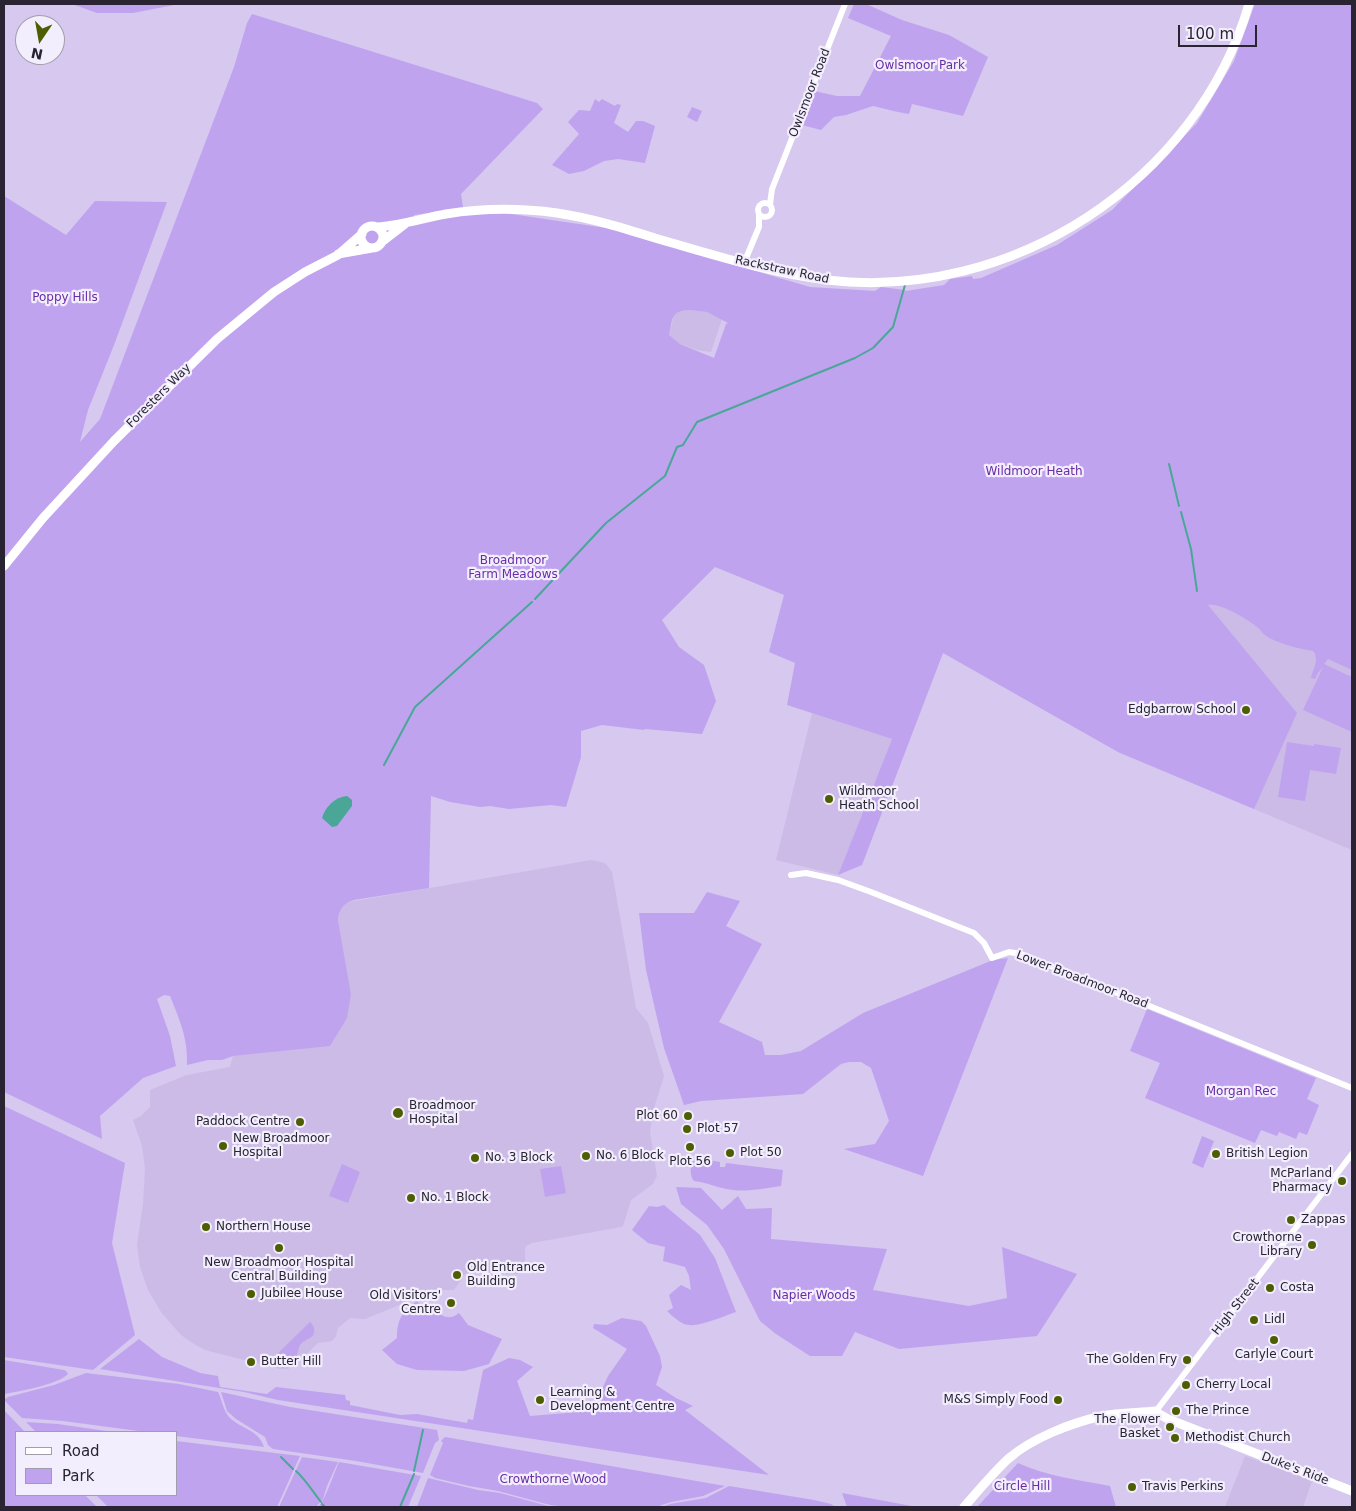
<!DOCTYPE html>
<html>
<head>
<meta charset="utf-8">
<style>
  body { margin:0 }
  #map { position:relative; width:1356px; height:1511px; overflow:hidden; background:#d6c8ee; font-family:"DejaVu Sans",sans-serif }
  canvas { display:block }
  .frame { position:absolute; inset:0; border:5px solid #292332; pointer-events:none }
  .legend { position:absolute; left:15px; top:1431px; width:162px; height:65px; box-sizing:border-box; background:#f3eefd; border:1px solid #a29dac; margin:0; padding:6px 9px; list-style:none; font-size:15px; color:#292332 }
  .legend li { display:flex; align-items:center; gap:10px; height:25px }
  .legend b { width:25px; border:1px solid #a29dac }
  .north { position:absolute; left:15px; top:15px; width:50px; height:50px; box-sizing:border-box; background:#f3eefd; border:1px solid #a29dac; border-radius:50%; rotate:192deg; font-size:14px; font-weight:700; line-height:20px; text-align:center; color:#292332 }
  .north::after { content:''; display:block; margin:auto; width:18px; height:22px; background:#4d5e02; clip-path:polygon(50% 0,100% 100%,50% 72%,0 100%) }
  .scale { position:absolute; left:1178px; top:25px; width:79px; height:22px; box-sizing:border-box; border:2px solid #292332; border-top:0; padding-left:6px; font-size:15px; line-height:18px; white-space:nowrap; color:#292332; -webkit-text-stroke:4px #f3eefd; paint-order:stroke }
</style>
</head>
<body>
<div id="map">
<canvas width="1356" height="1511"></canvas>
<div class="frame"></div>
<ul class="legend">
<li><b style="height:6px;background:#fff"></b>Road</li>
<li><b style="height:14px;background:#c0a3ef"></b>Park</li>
</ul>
<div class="north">N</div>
<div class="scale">100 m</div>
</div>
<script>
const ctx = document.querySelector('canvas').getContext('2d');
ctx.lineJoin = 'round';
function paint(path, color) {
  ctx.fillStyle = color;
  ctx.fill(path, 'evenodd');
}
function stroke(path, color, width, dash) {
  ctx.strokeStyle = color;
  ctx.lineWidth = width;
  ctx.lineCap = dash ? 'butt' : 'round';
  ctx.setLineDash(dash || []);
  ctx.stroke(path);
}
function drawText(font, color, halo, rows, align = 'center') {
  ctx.font = font + ' "DejaVu Sans",sans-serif';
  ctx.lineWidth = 4.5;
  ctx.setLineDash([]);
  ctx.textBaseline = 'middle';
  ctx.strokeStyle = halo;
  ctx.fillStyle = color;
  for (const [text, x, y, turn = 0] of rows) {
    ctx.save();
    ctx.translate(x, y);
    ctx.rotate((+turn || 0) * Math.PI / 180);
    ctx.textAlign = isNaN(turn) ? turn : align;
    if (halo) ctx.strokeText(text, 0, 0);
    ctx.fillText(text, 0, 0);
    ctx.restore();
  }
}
const built = new Path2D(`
  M689,310l18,2 15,7 -11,33 -14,-2 -17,-6 -11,-9 5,-20 5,-4z
  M1198,592l154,75v183l-234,-98z
  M812,713l80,26 -54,136 -62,-15z
  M591,860l10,2 5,2 6,8 24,136 12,15 16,53 -11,35 -3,21 7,44 -4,8 -22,16 -8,26 -2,1 -89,16 -6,3 -1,3v19l-6,6h-13l-34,-4 -7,4 -11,16h-10l-9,4 -14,2 -56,23 -15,-1 -12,10 -2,8 -4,5 -14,2 -23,22 -7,4h-8l-75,-19 -11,-6 -13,-9 -20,-23 -13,-22 -8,-23 -3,-22 6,-41 2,-36 -3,-22 -9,-26 8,-4 9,-9v-17l37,-15 43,-8 3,-11 97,-11 21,-51 -13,-74 2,-9 5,-7 4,-2z
  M1245,1456l67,25 -9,26h-78z`);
const green = new Path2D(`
  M72,4h107l-46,9h-36z
  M854,4h12l36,16 47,15 39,22 -25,59 -51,-12 -3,10 -11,-2 -25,-6 -27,9 -12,2 -13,13 -19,-5 12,-34 23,5h23l31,-60 -43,-18z
  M1255,4h97v666l-24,-11 -4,5 28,13v55l-49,-22 20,-43 -5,6 -3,6 -4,-1c2,-9 9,-19 2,-27 -13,-2 -38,-8 -48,-16 -3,-2 -5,-6 -8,-8 -9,-8 -38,-25 -49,-22l89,108 -43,96 -136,-57 -175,-99 -81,212 -24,10 54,-136 -105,-34 8,-42 -26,-11 15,-57 -69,-28 -53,53 17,27 25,18 12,36 -14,33 -57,-5 -1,1 -42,-5 -21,6v26l-15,50 -15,-2 -42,4 -19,-3 -10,1 -30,-5 -19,-6 -2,92 -75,12c-10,3 -15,9 -16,20l13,74 -4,24 -17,28 -97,10 -11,4h-14l-21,5c1,-27 -7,-44 -17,-69l-6,-1 -7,4 13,37 6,30 -33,12 -43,38 2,23 -98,-47v-896l62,39 29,-34 72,1 -53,143 -26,65 -8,32 20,-23 134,-352 13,-44 5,-9 285,89 6,6 -82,85 2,13 150,22 197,58 65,4 6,-4 24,3 1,1 38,-6 6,-6 22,-3 1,3 8,-1 76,-33 55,-35 85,-87 37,-62zM449,210l-20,10 -15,-4v-1zM689,310l18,2 21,11 -2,1 -12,34 -34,-14 -11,-9c4,-16 1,-24 20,-25z
  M595,99l4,3 3,-3 13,7 2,-2 4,1 -7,18 14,9 8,-11h7l12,5 -10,37 -27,-4 -14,2 -20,10 -15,3 -17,-9 27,-31 -11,-12 11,-12 11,1z
  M692,107l10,4 -5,11 -10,-5z
  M1287,742l27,4v-2l27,4 -5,26 -26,-4 -5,31 -27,-4z
  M707,892l33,9 -14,25 36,18 -43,78 43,20 3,13h16l20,-4 62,-38 130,-53 15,-2 -85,218 -79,-27 31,-5 14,-23 -18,-53 -10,-6h-12l-8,2 -38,30 -102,7 -17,4 -20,-57 -18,-78 -7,-57h55z
  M1147,1009l169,69 -9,21 12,6 -12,30 -8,-3 -3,7 -17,-7 -2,4 -16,-6 -6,13 -110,-45 15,-35 -30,-12z
  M4,1106l121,57 -13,80 23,92 -42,35 -89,-13z
  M1202,1136l12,5 -11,27 -11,-5z
  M695,1160l4,1v3l8,2 2,-6 11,2v5h5l1,-4 57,7 -2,16c-16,2 -33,6 -48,4 -14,-1 -26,-8 -39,-9 -4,-4 -4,-14 -2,-19z
  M342,1164l18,8 -12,31 -19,-7z
  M561,1166l5,27 -21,4 -5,-28z
  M676,1187l25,1 21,22 16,-14 8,13 26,-1 -1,31 116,10 -14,41 96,16 38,-8 -5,-51 75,27 -40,62 -138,13 -44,-17 -13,24h-32l-34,-22 -16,-13 -36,-72 -17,-24 -26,-21z
  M664,1205l36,30 15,23 21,54c-13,4 -39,17 -52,12 -6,-3 -12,-8 -17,-13l6,-3 -4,-13 12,-10 10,5 -2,-14 -4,-9 -22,-6 2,-14 -17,-4 -16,-13 17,-24 8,1z
  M417,1301l8,8h11c5,9 15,11 23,4l9,12 34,14 -13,25 -25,7 -47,-1 -20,-6 -15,-14 15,-12c0,-18 5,-27 20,-37z
  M622,1318l19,3 5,5 14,30 2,11 -6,18 20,13 17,8 -8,4 84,65 -491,-75 -34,-8 -144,-23 39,-30 23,18 38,16 18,3 2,11 47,7 9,-7 69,8 1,5 4,1v4l50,10 17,-1 50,9 1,-4 5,1 10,-50 26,-12 11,2 13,7 -16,14 13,35 62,-5 16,-35 19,-27 -34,-21 1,-4 13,1z
  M310,1322c3,3 5,6 4,11 -1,6 -10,6 -14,12 -4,8 -1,17 -10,21 -7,4 -16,0 -23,-2z
  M4,1360l60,10 2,1 2,3c-11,11 -48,17 -64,20z
  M86,1373l93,11 39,8c4,8 5,18 11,25 13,13 29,12 35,30l-88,-11v-4h-30l-83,-11 -41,-3 -18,-18 4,-3 46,-12z
  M221,1392l69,15 147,23 2,10 -4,3 -12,30 -67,-12 -83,-12 -5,-4 -3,-8 -29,-18 -9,-8z
  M4,1410l21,22h-9v63h69l12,12h-93z
  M26,1422l32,2 55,8h-77z
  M445,1437l280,49 -22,10 -32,6 -15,5h-89l-17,-2 -52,-14 -29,-5 -34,-8 -5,-3 13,-32 -2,-2z
  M176,1441l124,15 -23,51h-169l-12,-12h80z
  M302,1457l36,5 -11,24 -4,13 -7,8h-37z
  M339,1462l82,14 -13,31h-90c7,-6 16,-34 21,-45z
  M1018,1463c28,13 61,17 92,23l6,21h-139z
  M428,1478l50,12 22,3 52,14h-135z
  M729,1486l85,14 17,4 4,3h-173l8,-3 36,-6z
  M842,1493l75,14h-70z`);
const water = new Path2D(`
  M347,796l5,4v6l-15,20 -5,1 -10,-9c3,-11 13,-21 25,-22z`);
const stream = new Path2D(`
  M1169,464l10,42
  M1181,512l10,37 6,42
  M535,599l71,-76 59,-47 12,-29 6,-2 14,-23 158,-64 18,-10 20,-21 12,-42
  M384,765l31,-58 117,-105
  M281,1457l12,12
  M296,1471c10,9 17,21 25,31
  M414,1471l9,-41
  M322,1504l3,3
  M400,1507l14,-33`);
const minor = new Path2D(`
  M758 210a7 7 0 1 1 14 0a7 7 0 1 1-14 0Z
  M770,204l2,-15 73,-185
  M744,263l15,-36v-13
  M791,875l15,-2 32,7 33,12 103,41 10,10 8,15 17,-6 12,2 331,134
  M1156,1411l196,-257`);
const major = new Path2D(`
  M361 237a11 11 0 1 1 22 0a11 11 0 1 1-22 0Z
  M377,227c23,-1 46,-9 69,-13 37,-6 74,-6 111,-1 34,5 66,15 98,25 56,16 115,35 172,42 184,22 370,-98 422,-276
  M383,241l22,-17
  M338,254l34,-6
  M4,566l39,-48 71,-77 103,-102 57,-47 31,-20 33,-17 24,-21
  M964,1507c14,-16 29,-34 44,-48 24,-21 63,-36 94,-43 18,-4 36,-3 54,-5l3,3 9,5 184,72`);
const markers = [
  [1246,710,5,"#4d5e02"],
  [829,799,5,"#4d5e02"],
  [398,1113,6,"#4d5e02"],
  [688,1116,5,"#4d5e02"],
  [300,1122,5,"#4d5e02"],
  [687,1129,5,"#4d5e02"],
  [223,1146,5,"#4d5e02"],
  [690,1147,5,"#4d5e02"],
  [730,1153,5,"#4d5e02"],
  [1216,1154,5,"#4d5e02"],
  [586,1156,5,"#4d5e02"],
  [475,1158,5,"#4d5e02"],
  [1342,1181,5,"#4d5e02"],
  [411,1198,5,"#4d5e02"],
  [1291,1220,5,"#4d5e02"],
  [206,1227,5,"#4d5e02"],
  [1312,1245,5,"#4d5e02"],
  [279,1248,5,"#4d5e02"],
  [457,1275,5,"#4d5e02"],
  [1270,1288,5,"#4d5e02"],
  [251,1294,5,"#4d5e02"],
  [451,1303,5,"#4d5e02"],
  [1254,1320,5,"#4d5e02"],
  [1274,1340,5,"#4d5e02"],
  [1187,1360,5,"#4d5e02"],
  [251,1362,5,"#4d5e02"],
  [1186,1385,5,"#4d5e02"],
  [540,1400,5,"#4d5e02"],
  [1058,1400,5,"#4d5e02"],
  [1176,1411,5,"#4d5e02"],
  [1170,1427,5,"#4d5e02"],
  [1175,1438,5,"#4d5e02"],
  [1132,1487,5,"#4d5e02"]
];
const parkNames = [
  ["Owlsmoor Park",920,66],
  ["Poppy Hills",65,298],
  ["Wildmoor Heath",1034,472],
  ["Broadmoor",513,561],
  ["Farm Meadows",513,575],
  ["Morgan Rec",1241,1092],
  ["Napier Woods",814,1296],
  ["Crowthorne Wood",553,1480],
  ["Circle Hill",1022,1487]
];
const streetNames = [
  ["Owlsmoor Road",810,93,-69],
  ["Rackstraw Road",782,270,12],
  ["Foresters Way",159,396,-45],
  ["Lower Broadmoor Road",1082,980,21],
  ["High Street",1236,1307,-52],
  ["Duke's Ride",1295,1469,21]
];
const poiNames = [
  ["Edgbarrow School",1236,710,"right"],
  ["Wildmoor",839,792],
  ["Heath School",839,806],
  ["Broadmoor",409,1106],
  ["Hospital",409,1120],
  ["Plot 60",678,1116,"right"],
  ["Paddock Centre",290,1122,"right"],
  ["Plot 57",697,1129],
  ["New Broadmoor",233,1139],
  ["Hospital",233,1153],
  ["Plot 50",740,1153],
  ["British Legion",1226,1154],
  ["No. 6 Block",596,1156],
  ["No. 3 Block",485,1158],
  ["Plot 56",690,1162,"center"],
  ["McParland",1332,1174,"right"],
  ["Pharmacy",1332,1188,"right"],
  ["No. 1 Block",421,1198],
  ["Zappas",1301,1220],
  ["Northern House",216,1227],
  ["Crowthorne",1302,1238,"right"],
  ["Library",1302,1252,"right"],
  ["New Broadmoor Hospital",279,1263,"center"],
  ["Central Building",279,1277,"center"],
  ["Old Entrance",467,1268],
  ["Building",467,1282],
  ["Costa",1280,1288],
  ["Jubilee House",261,1294],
  ["Old Visitors'",441,1296,"right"],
  ["Centre",441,1310,"right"],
  ["Lidl",1264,1320],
  ["Carlyle Court",1274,1355,"center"],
  ["The Golden Fry",1177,1360,"right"],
  ["Butter Hill",261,1362],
  ["Cherry Local",1196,1385],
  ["Learning &",550,1393],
  ["Development Centre",550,1407],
  ["M&S Simply Food",1048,1400,"right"],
  ["The Prince",1186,1411],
  ["The Flower",1160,1420,"right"],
  ["Basket",1160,1434,"right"],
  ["Methodist Church",1185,1438],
  ["Travis Perkins",1142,1487]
];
paint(built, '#cbbbe6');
paint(green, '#c0a3ef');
paint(water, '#4aa798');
stroke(stream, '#4aa798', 2);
stroke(minor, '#fff', 6);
stroke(major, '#fff', 9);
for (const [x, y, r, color] of markers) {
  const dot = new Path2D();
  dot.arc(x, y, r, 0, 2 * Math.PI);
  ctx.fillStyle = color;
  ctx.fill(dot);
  stroke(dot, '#f3eefd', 2);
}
drawText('12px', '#682da6', '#f3eefd', parkNames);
drawText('12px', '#292332', '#f3eefd', streetNames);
drawText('12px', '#292332', '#f3eefd', poiNames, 'left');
</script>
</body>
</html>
